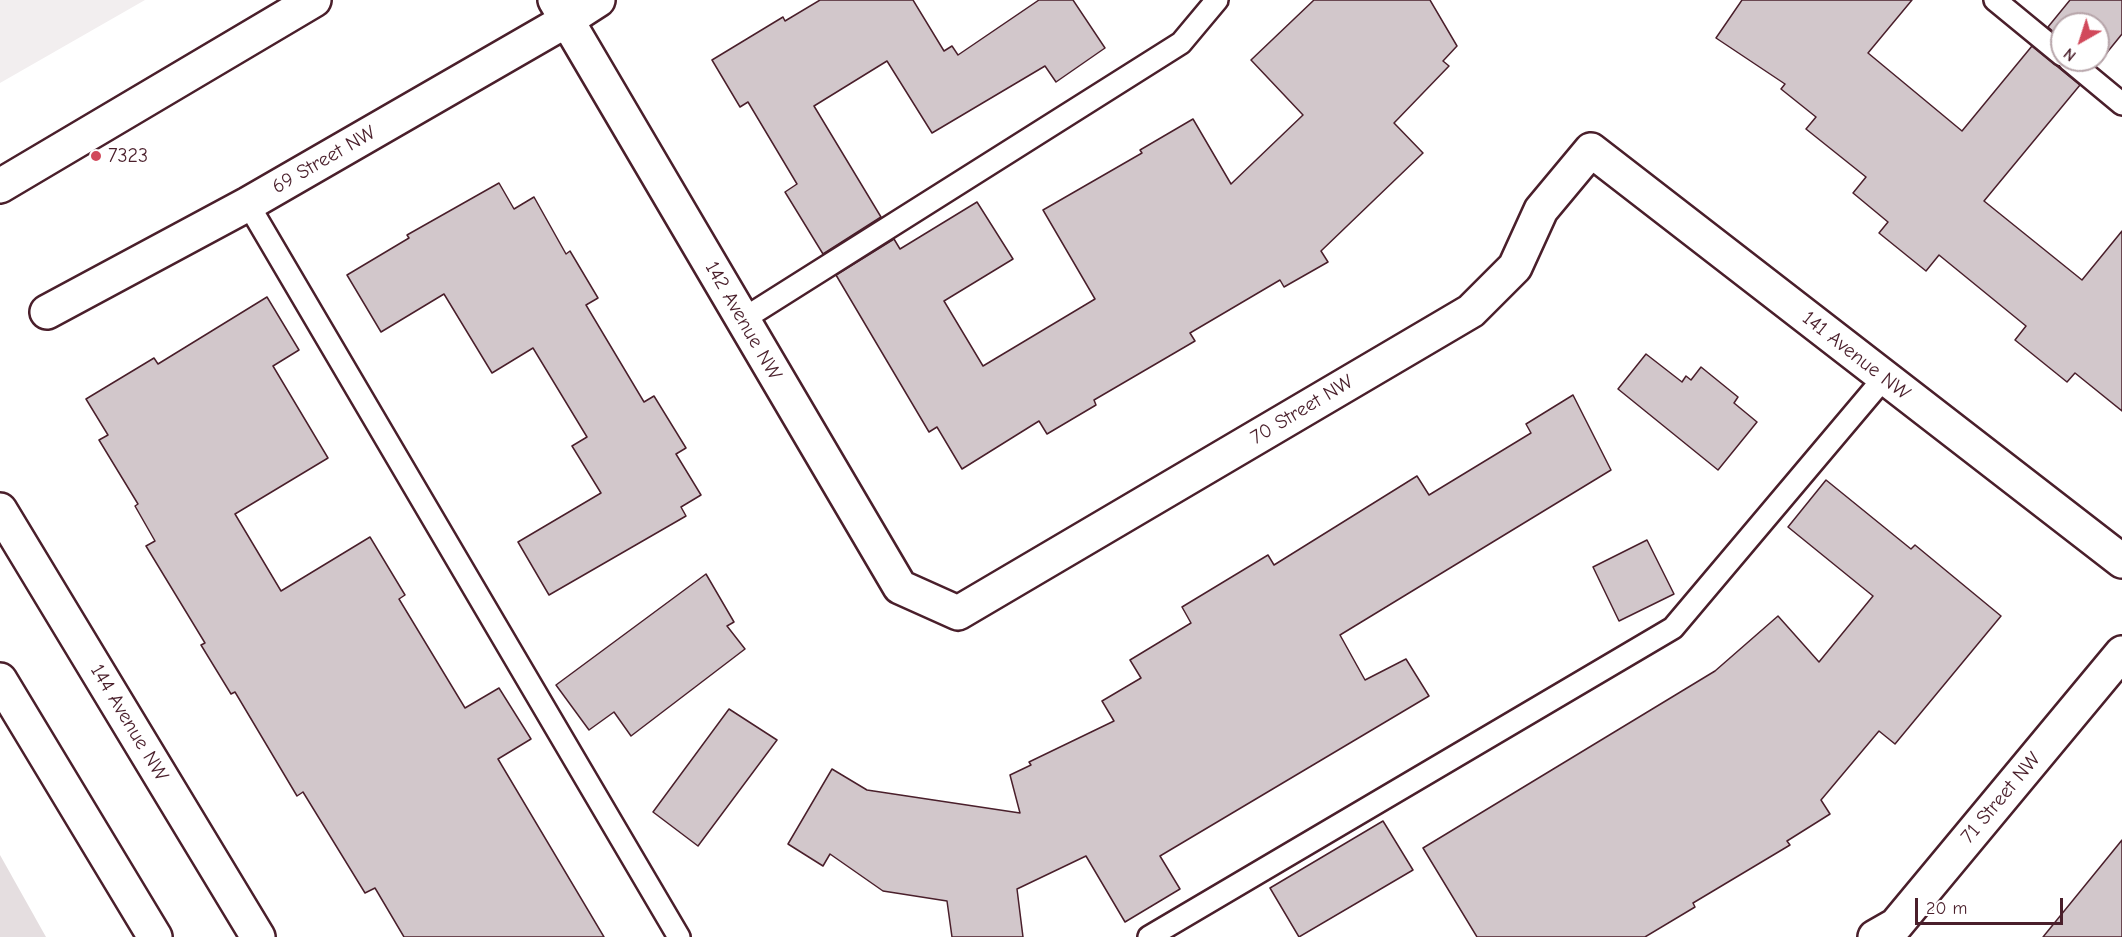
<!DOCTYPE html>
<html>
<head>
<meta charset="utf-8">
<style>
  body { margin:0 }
  #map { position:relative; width:2122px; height:937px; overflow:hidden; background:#fff; font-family:"Comic Neue",sans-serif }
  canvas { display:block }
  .north { position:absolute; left:2050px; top:12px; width:60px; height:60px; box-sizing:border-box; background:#fff; border:2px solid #b7a5aa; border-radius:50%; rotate:219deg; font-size:16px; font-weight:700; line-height:24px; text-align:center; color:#4a1f2b }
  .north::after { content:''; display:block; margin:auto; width:21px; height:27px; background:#d1495b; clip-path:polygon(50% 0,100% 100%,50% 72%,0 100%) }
  .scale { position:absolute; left:1915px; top:898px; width:148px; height:27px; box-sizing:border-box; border:3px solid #4a1f2b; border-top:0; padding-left:8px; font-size:18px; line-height:21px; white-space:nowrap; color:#4a1f2b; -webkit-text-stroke:4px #fff; paint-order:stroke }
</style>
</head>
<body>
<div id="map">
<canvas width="2122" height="937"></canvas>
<div class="north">N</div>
<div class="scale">20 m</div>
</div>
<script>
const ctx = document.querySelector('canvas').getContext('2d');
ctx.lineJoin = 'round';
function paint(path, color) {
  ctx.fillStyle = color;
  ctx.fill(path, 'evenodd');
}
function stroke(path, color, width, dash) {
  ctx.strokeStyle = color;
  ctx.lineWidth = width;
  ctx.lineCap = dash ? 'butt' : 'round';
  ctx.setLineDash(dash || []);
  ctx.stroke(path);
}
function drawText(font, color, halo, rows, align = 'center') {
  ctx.font = font + ' "Comic Neue",sans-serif';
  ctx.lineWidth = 5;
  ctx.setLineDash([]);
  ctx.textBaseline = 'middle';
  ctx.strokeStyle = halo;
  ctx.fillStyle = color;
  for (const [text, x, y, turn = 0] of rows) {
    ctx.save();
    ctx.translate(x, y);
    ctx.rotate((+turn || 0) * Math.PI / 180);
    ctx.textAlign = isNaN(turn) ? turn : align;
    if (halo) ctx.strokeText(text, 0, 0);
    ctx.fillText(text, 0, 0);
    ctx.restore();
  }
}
const built = new Path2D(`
  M0,0h145l-145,83z`);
const green = new Path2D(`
  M0,855l46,82h-46z`);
const building = new Path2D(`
  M820,0h93l31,51 8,-5 6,9 81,-55h34l32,48 -49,34 -11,-16 -113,67 -45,-72 -73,45 67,111 -58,37 -38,-62 12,-8 -49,-82 -8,5 -28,-47 71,-43 2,4z
  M1314,0h116l27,46 -14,15 6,5 -55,57 29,30 -102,98 7,11 -44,25 -4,-7 -90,53 5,8 -101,59 2,5 -49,29 -8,-13 -77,48 -25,-42 -8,5 -93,-157 58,-36 6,10 77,-47 36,57 -69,42 39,65 112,-67 -52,-89 99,-57 -2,-3 53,-31 38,65 72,-69 -52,-55z
  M1742,0h170l-44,53 94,78 70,-85 48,39 -96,116 98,79 40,-49v180l-47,-38 -8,9 -52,-42 11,-14 -87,-71 -13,16 -47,-38 9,-11 -35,-29 13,-16 -60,-48 10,-12 -35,-28 4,-5 -69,-46z
  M2070,0h52v34l-26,32 -7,-6h9v-36h-36v15l-14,-12z
  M499,183l15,26 20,-12 32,57 4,-3 28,47 -12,7 58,97 10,-6 32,52 -10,6 25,41 -20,12 5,9 -137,79 -31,-53 83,-49 -29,-47 15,-9 -54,-89 -41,25 -48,-79 -63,38 -34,-57 62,-37 -2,-3z
  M267,297l32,53 -26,16 55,92 -93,56 46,77 89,-54 35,58 -6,4 66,109 34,-20 32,51 -33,20 106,178h-200l-29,-49 -10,5 -62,-101 -6,4 -62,-104 -4,2 -30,-49 4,-2 -59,-97 9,-5 -20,-35 3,-2 -39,-64 9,-5 -22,-36 68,-41 4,6z
  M1646,354l36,28 4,-6 5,4 10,-13 37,30 -4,6 23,19 -39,48 -100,-81z
  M1573,395l38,75 -271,165 25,45 41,-21 23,37 -269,160 20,33 -55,33 -39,-66 -69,33 6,48h-71l-5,-36 -64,-10 -53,-37 -7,12 -35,-22 44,-75 35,21 153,23 -10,-38 21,-10 -2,-3 85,-41 -12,-20 39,-23 -11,-18 61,-37 -9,-16 86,-52 6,10 143,-89 12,19 102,-62 -5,-9z
  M1826,480l85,69 4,-4 86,71 -106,128 -16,-13 -58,69 9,14 -43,27 3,4 -97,58 2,4 -50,30h-168l-54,-89 292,-177 63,-55 41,46 54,-66 -85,-69z
  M1647,540l27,54 -55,27 -26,-54z
  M706,574l28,48 -7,4 18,23 -114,87 -17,-24 -25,18 -33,-45z
  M729,709l48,31 -79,106 -45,-34z
  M1383,821l30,49 -114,67 -29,-49z
  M2122,840v97h-79z`);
const service = new Path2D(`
  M1995,0l67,55
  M2069,60l53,44
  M248,204l431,733
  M742,320l439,-277 36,-43
  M1149,937l524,-309 211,-250`);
const minor = new Path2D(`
  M555,0l345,587 58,26 513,-302 44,-44 26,-57 50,-60 531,411
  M47,312l201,-108 319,-184 31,-20
  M1875,937l21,-12 226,-272`);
const tertiary = new Path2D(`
  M0,186l314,-186
  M0,510l258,427
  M0,680l155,257`);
const markers = [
  [96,156,6,"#d1495b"]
];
const poiNames = [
  ["7323",108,156]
];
const streetNames = [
  ["69 Street NW",324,160,-30],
  ["142 Avenue NW",743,321,60],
  ["141 Avenue NW",1856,356,38],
  ["70 Street NW",1302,410,-31],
  ["144 Avenue NW",129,723,59],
  ["71 Street NW",2001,798,-50]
];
paint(built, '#f2eeef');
paint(green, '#e5dee0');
paint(building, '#d2c7cb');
stroke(building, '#4a1f2b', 1.5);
stroke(service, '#4a1f2b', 26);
stroke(minor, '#4a1f2b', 38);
stroke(tertiary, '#4a1f2b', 38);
stroke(service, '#fff', 21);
stroke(minor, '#fff', 33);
stroke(tertiary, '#fff', 33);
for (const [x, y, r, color] of markers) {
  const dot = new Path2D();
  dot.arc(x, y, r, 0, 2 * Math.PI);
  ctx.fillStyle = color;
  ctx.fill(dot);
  stroke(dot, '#fff', 2);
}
drawText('20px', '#4a1f2b', '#fff', poiNames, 'left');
drawText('20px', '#4a1f2b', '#fff', streetNames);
</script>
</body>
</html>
